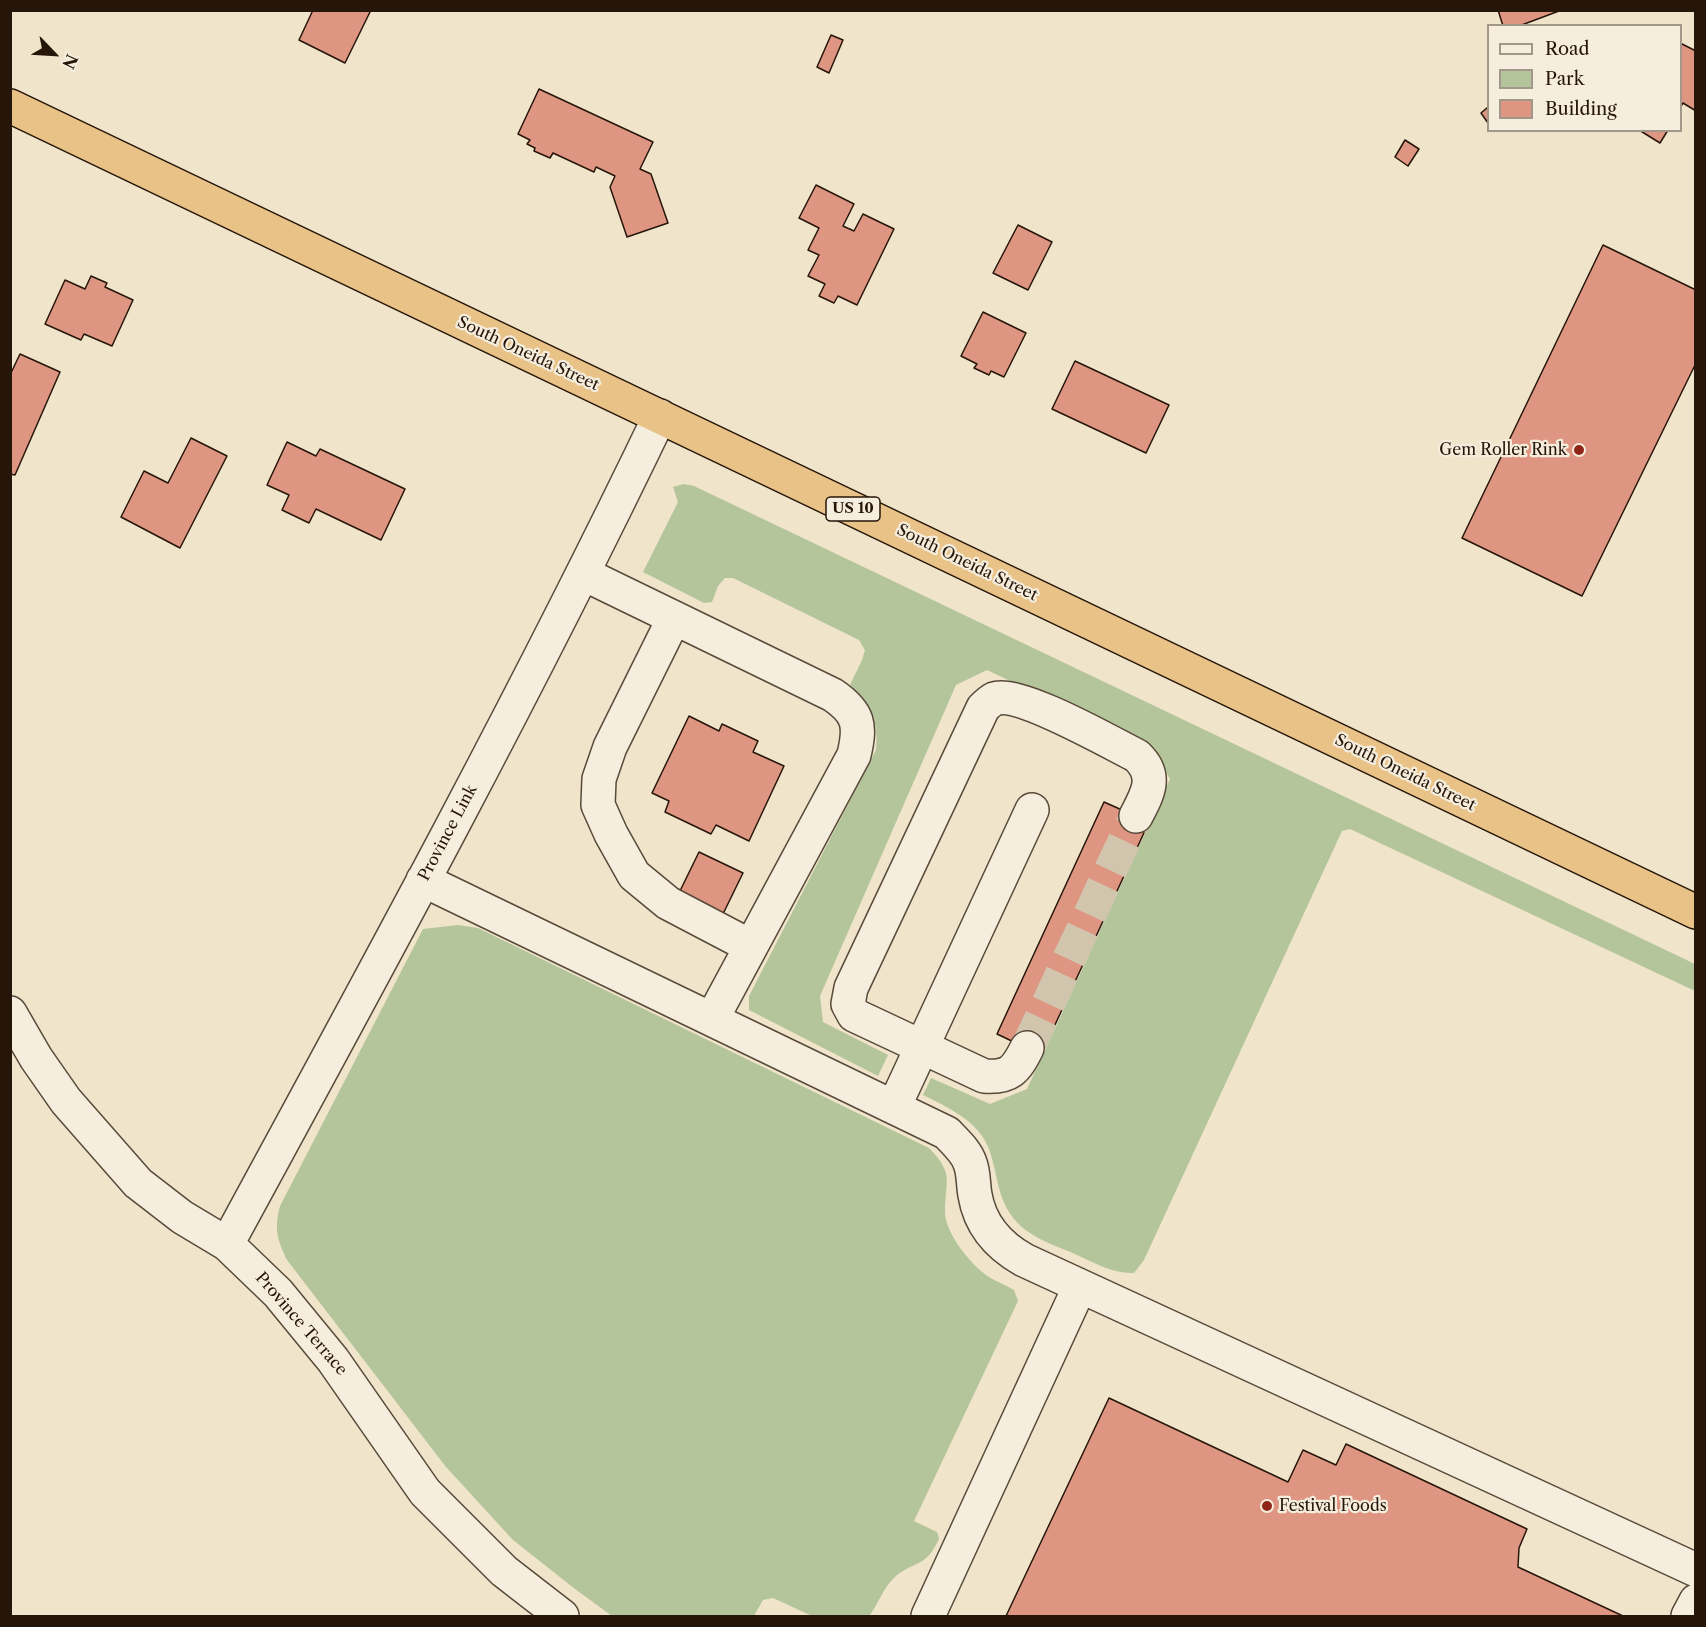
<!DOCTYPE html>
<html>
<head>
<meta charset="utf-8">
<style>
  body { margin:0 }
  #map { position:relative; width:1706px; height:1627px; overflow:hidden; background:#f0e4cb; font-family:"Libre Caslon Text",serif }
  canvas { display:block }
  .frame { position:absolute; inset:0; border:12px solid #261609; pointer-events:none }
  .legend { position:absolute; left:1487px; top:24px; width:195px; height:108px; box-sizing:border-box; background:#f5eddd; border:2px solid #a29788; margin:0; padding:8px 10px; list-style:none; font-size:18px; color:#261609 }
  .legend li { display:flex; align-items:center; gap:12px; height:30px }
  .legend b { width:30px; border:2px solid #a29788 }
  .north { position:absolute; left:24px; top:24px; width:60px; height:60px; -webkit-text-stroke:4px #f5eddd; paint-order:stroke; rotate:115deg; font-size:16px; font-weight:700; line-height:24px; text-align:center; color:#261609 }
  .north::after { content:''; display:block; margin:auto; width:21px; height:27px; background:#261609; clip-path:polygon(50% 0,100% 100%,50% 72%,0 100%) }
</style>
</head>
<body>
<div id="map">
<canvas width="1706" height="1627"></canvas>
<div class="frame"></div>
<ul class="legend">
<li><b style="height:8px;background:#f5eddd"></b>Road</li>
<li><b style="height:16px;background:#b5c59b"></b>Park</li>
<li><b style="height:16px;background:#de9682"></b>Building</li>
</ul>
<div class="north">N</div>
</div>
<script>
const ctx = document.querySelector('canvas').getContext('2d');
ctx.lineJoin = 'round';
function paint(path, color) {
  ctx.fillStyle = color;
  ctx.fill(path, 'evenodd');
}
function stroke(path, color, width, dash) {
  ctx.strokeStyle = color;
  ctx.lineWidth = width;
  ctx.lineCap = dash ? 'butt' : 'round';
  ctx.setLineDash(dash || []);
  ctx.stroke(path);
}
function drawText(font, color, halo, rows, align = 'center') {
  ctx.font = font + ' "Libre Caslon Text",serif';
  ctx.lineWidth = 4.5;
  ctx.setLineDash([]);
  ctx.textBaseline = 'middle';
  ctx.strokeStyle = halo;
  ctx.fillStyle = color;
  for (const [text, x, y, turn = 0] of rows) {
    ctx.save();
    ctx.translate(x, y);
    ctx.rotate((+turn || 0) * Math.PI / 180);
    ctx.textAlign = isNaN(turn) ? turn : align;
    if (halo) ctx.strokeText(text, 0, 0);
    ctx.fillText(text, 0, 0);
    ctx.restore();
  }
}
const green = new Path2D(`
  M684,484l10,2 1001,478v27l-345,-162 -8,2 -198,429 -10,13c-21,1 -39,-10 -57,-18 -15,-7 -37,-14 -50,-24 -31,-23 -27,-51 -38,-82 -10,-28 -42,-42 -66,-54l8,-17 59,26 37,-15 143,-310 -19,-31 -164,-78 -31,15 -136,311 3,26 65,33 -10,21 -129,-66v-14l127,-246c3,-29 -6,-45 -26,-65l12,-25 3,-10 -6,-10 -126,-62h-8l-7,8 -6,16 -8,1 -61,-31 35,-70 -5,-15z
  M458,925l20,3 451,220c26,26 16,33 16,65 1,21 26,52 44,64 8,5 17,8 25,13l4,11 -104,220 23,11 2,7c-14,31 -27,21 -46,40 -8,7 -16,26 -23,36l-58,1 -39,-18 -10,2 -9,16h-142l-37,-27 -62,-49 -67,-73 -159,-207c-10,-21 -13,-31 -7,-54l143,-277z`);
const building = new Path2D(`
  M313,10h58l-26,53 -46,-23z
  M1498,10h60l1,1 -40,15h-16z
  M831,35l12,5 -14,33 -12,-6z
  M1680,43l16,8v60l-13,-8 -3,5z
  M539,89l114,53 -13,27 11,5 17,49 -41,14 -17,-50 5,-11 -19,-9 -2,5 -41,-19 -3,5 -16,-7 1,-3 -8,-4 3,-4 -12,-6z
  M1488,107v16l-7,-10z
  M1639,130h29l-8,13z
  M1405,140l14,9 -11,17 -13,-9z
  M816,185l38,19 -11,22 11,5 9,-17 31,15 -37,76 -19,-9 -4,7 -15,-7 6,-12 -17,-8 11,-21 -11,-5 11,-22 -20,-10z
  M1018,225l34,17 -24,48 -35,-17z
  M1603,245l93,45v73l-114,233 -120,-58z
  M91,276l16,7 -2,4 28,13 -21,46 -28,-12 -3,6 -36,-16 20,-44 20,9z
  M983,312l43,21 -22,44 -13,-6 -2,4 -15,-7 3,-4 -16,-8z
  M20,354l40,18 -45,103 -5,-1v-99z
  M1075,361l94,44 -23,48 -94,-44z
  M191,438l36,18 -47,92 -59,-31 23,-46 24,12z
  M287,442l29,14 4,-7 85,40 -24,51 -65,-31 -7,14 -27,-13 7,-15 -22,-10z
  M689,716l30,15 3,-7 36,17 -5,11 31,14 -35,75 -33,-16 -5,9 -46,-22 4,-11 -17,-8z
  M1104,802l45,20 -108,233 -44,-21z
  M699,852l44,21 -22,45 -44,-21z
  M1109,1398l179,84 15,-32 33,15 10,-21 181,85 -8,19 -1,19 105,49h-617z`);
const minorTunnel = new Path2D(`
  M1027,1048l109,-232`);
const minor = new Path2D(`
  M584,574l249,121c26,18 28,30 21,60l-142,264
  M674,618l-64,129 -11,32 -1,26 13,29 23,41 34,28 82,43
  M423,880l524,253c8,9 19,18 23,30 4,10 3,22 5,32 5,30 24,51 49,65l672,310
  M10,1013l26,45 30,43 72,82 44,34 45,27 51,49 55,67 92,132 79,79 58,45
  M1027,1048c-11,22 -17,30 -43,28l-130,-61 -6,-11 3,-16 132,-280c3,-3 7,-7 11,-9 25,-9 117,44 143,57 21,20 11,37 -1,60
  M894,1107l138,-297
  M227,1244c149,-274 298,-547 433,-828
  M928,1616l152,-330
  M1688,1616l8,-15`);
const highway = new Path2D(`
  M10,106l1686,806`);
const markers = [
  [1579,450,6,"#8f2418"],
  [1267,1506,6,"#8f2418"]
];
const shields = [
  [853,509,54]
];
const shieldNames = [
  ["US 10",853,509]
];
const streetNames = [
  ["South Oneida Street",528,354,25],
  ["South Oneida Street",967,563,26],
  ["South Oneida Street",1405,773,26],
  ["Province Link",448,833,-62],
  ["Province Terrace",301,1324,49]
];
const poiNames = [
  ["Gem Roller Rink",1567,450],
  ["Festival Foods",1279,1506,"left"]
];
paint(green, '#b5c59b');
paint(building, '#de9682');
stroke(building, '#261609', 1.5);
stroke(minorTunnel, '#d2c5ae', 33, [33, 16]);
stroke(minor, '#584a3a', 36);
stroke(highway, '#261609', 36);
stroke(minor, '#f5eddd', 33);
stroke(highway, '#e8c286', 33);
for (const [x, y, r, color] of markers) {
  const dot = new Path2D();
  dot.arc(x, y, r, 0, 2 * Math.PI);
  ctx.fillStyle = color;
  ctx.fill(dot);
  stroke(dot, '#f5eddd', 2);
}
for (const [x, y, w] of shields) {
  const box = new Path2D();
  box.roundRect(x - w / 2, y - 12, w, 24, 4.5);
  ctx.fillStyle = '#f5eddd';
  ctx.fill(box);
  stroke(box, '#261609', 1.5);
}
drawText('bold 15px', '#261609', null, shieldNames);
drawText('16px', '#261609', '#f5eddd', streetNames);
drawText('16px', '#261609', '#f5eddd', poiNames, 'right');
</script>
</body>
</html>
